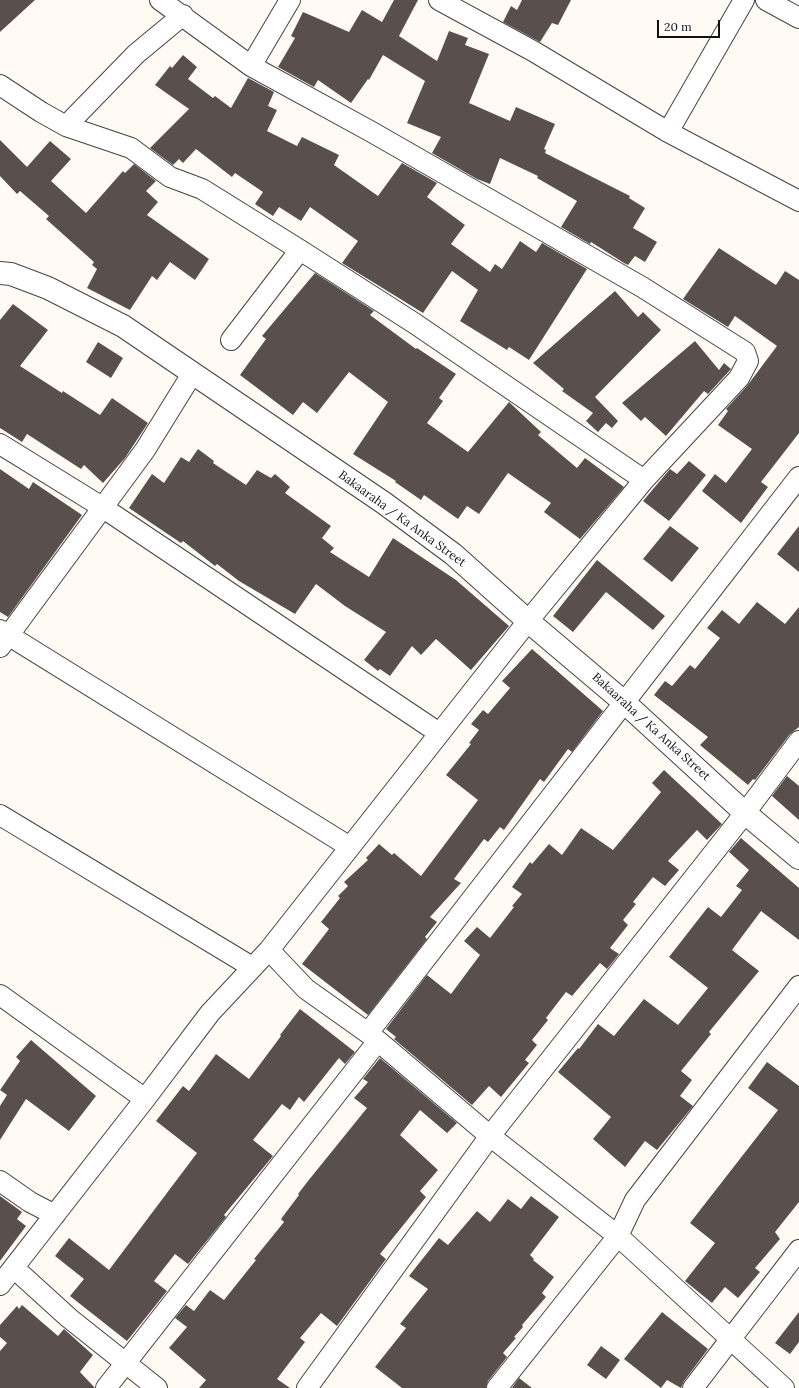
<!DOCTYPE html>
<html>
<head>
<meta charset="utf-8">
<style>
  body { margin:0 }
  #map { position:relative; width:799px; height:1388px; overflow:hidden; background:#fffbf4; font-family:Lora,serif }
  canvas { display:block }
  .scale { position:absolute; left:657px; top:20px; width:63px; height:18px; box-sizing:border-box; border:2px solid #111; border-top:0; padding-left:5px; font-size:12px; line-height:14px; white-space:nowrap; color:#111; -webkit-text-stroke:3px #fff; paint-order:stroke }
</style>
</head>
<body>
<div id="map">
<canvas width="799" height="1388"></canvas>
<div class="scale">20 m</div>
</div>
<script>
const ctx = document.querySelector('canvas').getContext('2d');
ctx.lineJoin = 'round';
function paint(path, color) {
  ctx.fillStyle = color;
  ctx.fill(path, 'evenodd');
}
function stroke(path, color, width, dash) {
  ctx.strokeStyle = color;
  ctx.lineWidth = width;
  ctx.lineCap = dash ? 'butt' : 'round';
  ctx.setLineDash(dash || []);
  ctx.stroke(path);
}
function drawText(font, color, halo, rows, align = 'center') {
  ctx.font = font + ' Lora,serif';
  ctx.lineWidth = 4;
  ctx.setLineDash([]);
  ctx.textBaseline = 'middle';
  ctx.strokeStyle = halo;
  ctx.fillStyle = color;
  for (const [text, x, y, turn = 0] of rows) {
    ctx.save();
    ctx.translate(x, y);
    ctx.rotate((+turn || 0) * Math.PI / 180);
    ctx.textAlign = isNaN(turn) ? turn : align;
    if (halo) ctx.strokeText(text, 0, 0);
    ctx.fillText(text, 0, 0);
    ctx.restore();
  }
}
const building = new Path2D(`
  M0,0h35l-35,32z
  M394,0h24l-19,36 38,25 12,-30 19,7 -3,7 24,9 -20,49 41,18 6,-14 39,17 -11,25 2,1 -1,3 85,43 -1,2 16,10 -12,20 24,14 -12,20 -10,-6 -7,9 -4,-2 -33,-21 -1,2 -29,-17 16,-26 -40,-23 1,-2 -38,-18 -10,26 -13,-5 -45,-26 9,-16 -34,-14 18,-42 -42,-26 -14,25 -1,-1 -17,24 -33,-23 -4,7 -36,-20 17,-29 -4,-2 12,-24 46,20 13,-22 20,12z
  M522,0h49l-13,25 -6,-2 -12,19 -37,-20 8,-16 6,4z
  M183,55l14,12 -9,12 25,19 2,-2 16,12 17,-30 26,14 -6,14 9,4 -10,21 30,15 5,-9 37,18 -5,10 44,31 24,-33 35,20 -10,14 38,28 -14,19 39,28 5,-8 7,5 18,-28 16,11 6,-9 45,26 -58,91 -20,-13 -2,3 -47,-29 18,-31 -26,-19 -29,42 -81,-50 16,-22 -48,-34 -9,14 -22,-14 -6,9 -18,-12 8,-12 -28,-19 -3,4 -36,-28 -13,14 -4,-4 -6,6 -23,-17 39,-39 -34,-24 15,-19 2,2z
  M0,140l27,27 23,-26 21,18 -20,22 35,32 37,-42 2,2 9,-9 22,17 -10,10 12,11 -11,13 62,44 -14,21 -25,-18 -13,18 -5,-4 -22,34 -43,-22 10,-19 -5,-4 2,-3 -48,-43 3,-3 -29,-25 -3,3 -17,-18z
  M719,248l57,37 9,-14 14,9v153l-38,49 7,5 -27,36 -39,-32 13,-17 11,9 26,-34 -34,-24 10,-14 -2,-2 21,-23 30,-40 -42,-30 -7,11 -45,-28z
  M315,273l59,38 -4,4 46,34 1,-1 39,26 -17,24 4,3 -16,22 41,29 41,-50 32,30 -3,3 39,33 8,-10 39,29 -44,52 -36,-27 7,-9 -43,-30 -29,41 -12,-8 -9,13 -34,-24 -3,5 -26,-18 1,-1 -43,-27 35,-52 -39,-30 -32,41 -14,-11 -10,13 -53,-40 26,-36 -4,-3z
  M615,291l23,26 5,-5 18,18 -66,67 23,24 -6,7 -6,-5 -8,9 -12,-11 7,-8 -31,-22 2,-2 -31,-26z
  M13,304l35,26 -28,36 42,27 1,-2 37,24 12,-17 36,25 -23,35 -22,25 -19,-18 -3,4 -54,-35 -5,8 -22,-14v-108z
  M695,341l24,29 5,-7 7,6 -23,25 -4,-3 -38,45 -21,-19 -4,4 -19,-18z
  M98,342l25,16 -12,20 -25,-16z
  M198,449l16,12 -1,2 33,22 11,-15 14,8 4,-4 15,13 -5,6 46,33 -9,12 12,10 -4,4 39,25 24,-39 63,42 53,46 -38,44 -35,-31 -15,16 -9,-9 -22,30 -10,-7 -2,2 -14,-11 22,-28 -41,-26 -29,-22 -21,30 -56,-33 -22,-17 -2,2 -32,-25 -2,2 -52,-35 23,-34 12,9 17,-26 8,5z
  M689,461l17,14 -37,46 -26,-20 27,-32 7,5z
  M0,469l29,20 4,-7 49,33 -74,102 -8,-5z
  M670,526l29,22 -27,34 -29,-23z
  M799,526v46l-22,-18z
  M597,560l68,56 -12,14 -47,-38 -33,40 -20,-16z
  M757,602l28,22 14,-17v120l-9,7 -35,46 -2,-1 -5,6 -48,-40 8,-8 -54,-42 11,-14 7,5 18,-21 5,4 25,-31 -13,-10 15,-18 17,14z
  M532,649l71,62 -31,41 -4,-3 -24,33 -4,-3 -36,51 -4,-3 -12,15 -4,-3 -30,40 7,4 -31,34 7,5 -12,15 2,2 -59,76 -66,-51 27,-35 -8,-7 19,-24 -2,-2 10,-10 -4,-4 24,-22 -2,-2 13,-14 13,11 2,-2 27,23 57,-76 -32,-25 25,-31 -2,-1 10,-13 -8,-6 12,-14 5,4 22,-26 -8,-7z
  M664,770l58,54 -15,16 -10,-10 -29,31 11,9 -14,16 -12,-9 -20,25 3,2 -13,16 5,5 -18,23 9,6 -12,15 -7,-6 -28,33 -6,-4 -20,26 2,2 -16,20 5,5 -12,15 4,3 -28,34 -12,-11 -17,19 -78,-66 2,-2 -10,-8 41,-54 24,19 29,-39 -16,-14 13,-14 13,11 24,-31 -2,-1 10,-12 -10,-7 18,-25 2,2 17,-20 13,11 19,-27 32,22 48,-58 -9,-9z
  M787,776l12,10v34l-27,-24z
  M741,838l58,50v52l-38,-29 -29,39 27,21 -50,61 2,2 -30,37 11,9 -12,16 13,10 -36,44 -12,-9 -20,26 -32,-28 18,-22 -53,-45 20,-24 1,1 19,-25 16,12 30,-37 34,26 30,-37 -39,-31 39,-50 13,10 21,-27 -6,-4 13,-16 -20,-18z
  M300,1009l55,43 -10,12 -6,-6 -35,44 -5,-5 -9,13 -8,-6 -29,36 20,16 -49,59 2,2 -38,47 -13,-10 -21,27 13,10 -40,50 -57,-45 14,-17 -29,-23 14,-18 40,32 88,-117 -41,-32 27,-35 6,5 27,-37 33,25 32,-43 -1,-1z
  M31,1040l65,56 -27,35 -43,-32 -26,41v-34l7,-11 -7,-5 20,-29 -4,-4z
  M380,1058l77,65 -10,10 -27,-23 -20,25 38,35 -18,21 6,6 -46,57 6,5 -49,67 -16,-13 -21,25 5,4 -28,37 13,9h-91l7,-8 -37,-32 18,-21 -12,-9 11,-13 8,6 16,-21 14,10 32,-40 -2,-1 30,-37 -3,-3 18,-24 -1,-1 10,-13 59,-73 -13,-10 14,-16 -5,-3z
  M767,1062l32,24v116l-24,30 5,7 -25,29 5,4 -22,26 -13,-11 -13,16 -27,-22 30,-38 -25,-20 88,-113 -30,-22z
  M0,1196l22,16 -5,7 9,7 -26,35z
  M531,1196l28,21 -29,38 4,4 -1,1 21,17 -12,16 4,4 -24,28 1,2 -9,10 2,1 -13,15 4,4 -19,24 -2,7h-84l-27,-21 31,-39 -6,-4 28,-35 -19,-13 30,-38 9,7 29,-34 13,11 18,-23 13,10z
  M22,1305l36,31 6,-7 29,26 -13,17 15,16h-95v-37l7,-8 -7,-6v-12l17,-19 2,3z
  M662,1312l46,37 -24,32 -3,7 -14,-8 -6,8 -37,-29z
  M799,1312v30l-9,12 -15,-11z
  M601,1346l19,14 -14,19 -19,-14z
  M519,1378l13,10h-20z`);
const minor = new Path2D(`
  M439,0l94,51 135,81 131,69
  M766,0l33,18
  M251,66l39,-66
  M0,85l41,27 25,14 65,22 39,29 32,12 98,61 114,73 230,157
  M66,126l70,-72 47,-39
  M668,132l76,-132
  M231,340l69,-90
  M0,444l102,63 337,226
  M0,630l350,217
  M0,647l145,-197 47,-76
  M0,815l252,152
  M269,950l37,39 62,44
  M0,995l145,104
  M378,1041l112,95 128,100 166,152
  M0,1181l30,21 25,13
  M15,1269l54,49 88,70
  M0,1285l145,-186 65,-86 59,-63 259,-329 116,-141 95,-102 9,-17 -3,-9 -103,-65 -272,-156 -119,-65 -91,-66
  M106,1388l272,-347 -10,-8 431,-556
  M307,1388l183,-252 255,-323 54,-72
  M497,1388l121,-152 17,-36 164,-214
  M693,1388l106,-138`);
const tertiary = new Path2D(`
  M0,273l11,1 37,14 75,38 261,177 69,51 75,67 97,82 120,110 54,45`);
const streetNames = [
  ["Bakaaraha / Ka Anka Street",402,519,36],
  ["Bakaaraha / Ka Anka Street",651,727,42]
];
paint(building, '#59504d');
stroke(minor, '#444', 22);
stroke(tertiary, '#444', 24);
stroke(minor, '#fff', 20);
stroke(tertiary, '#fff', 22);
drawText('12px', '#111', '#fff', streetNames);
</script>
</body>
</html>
